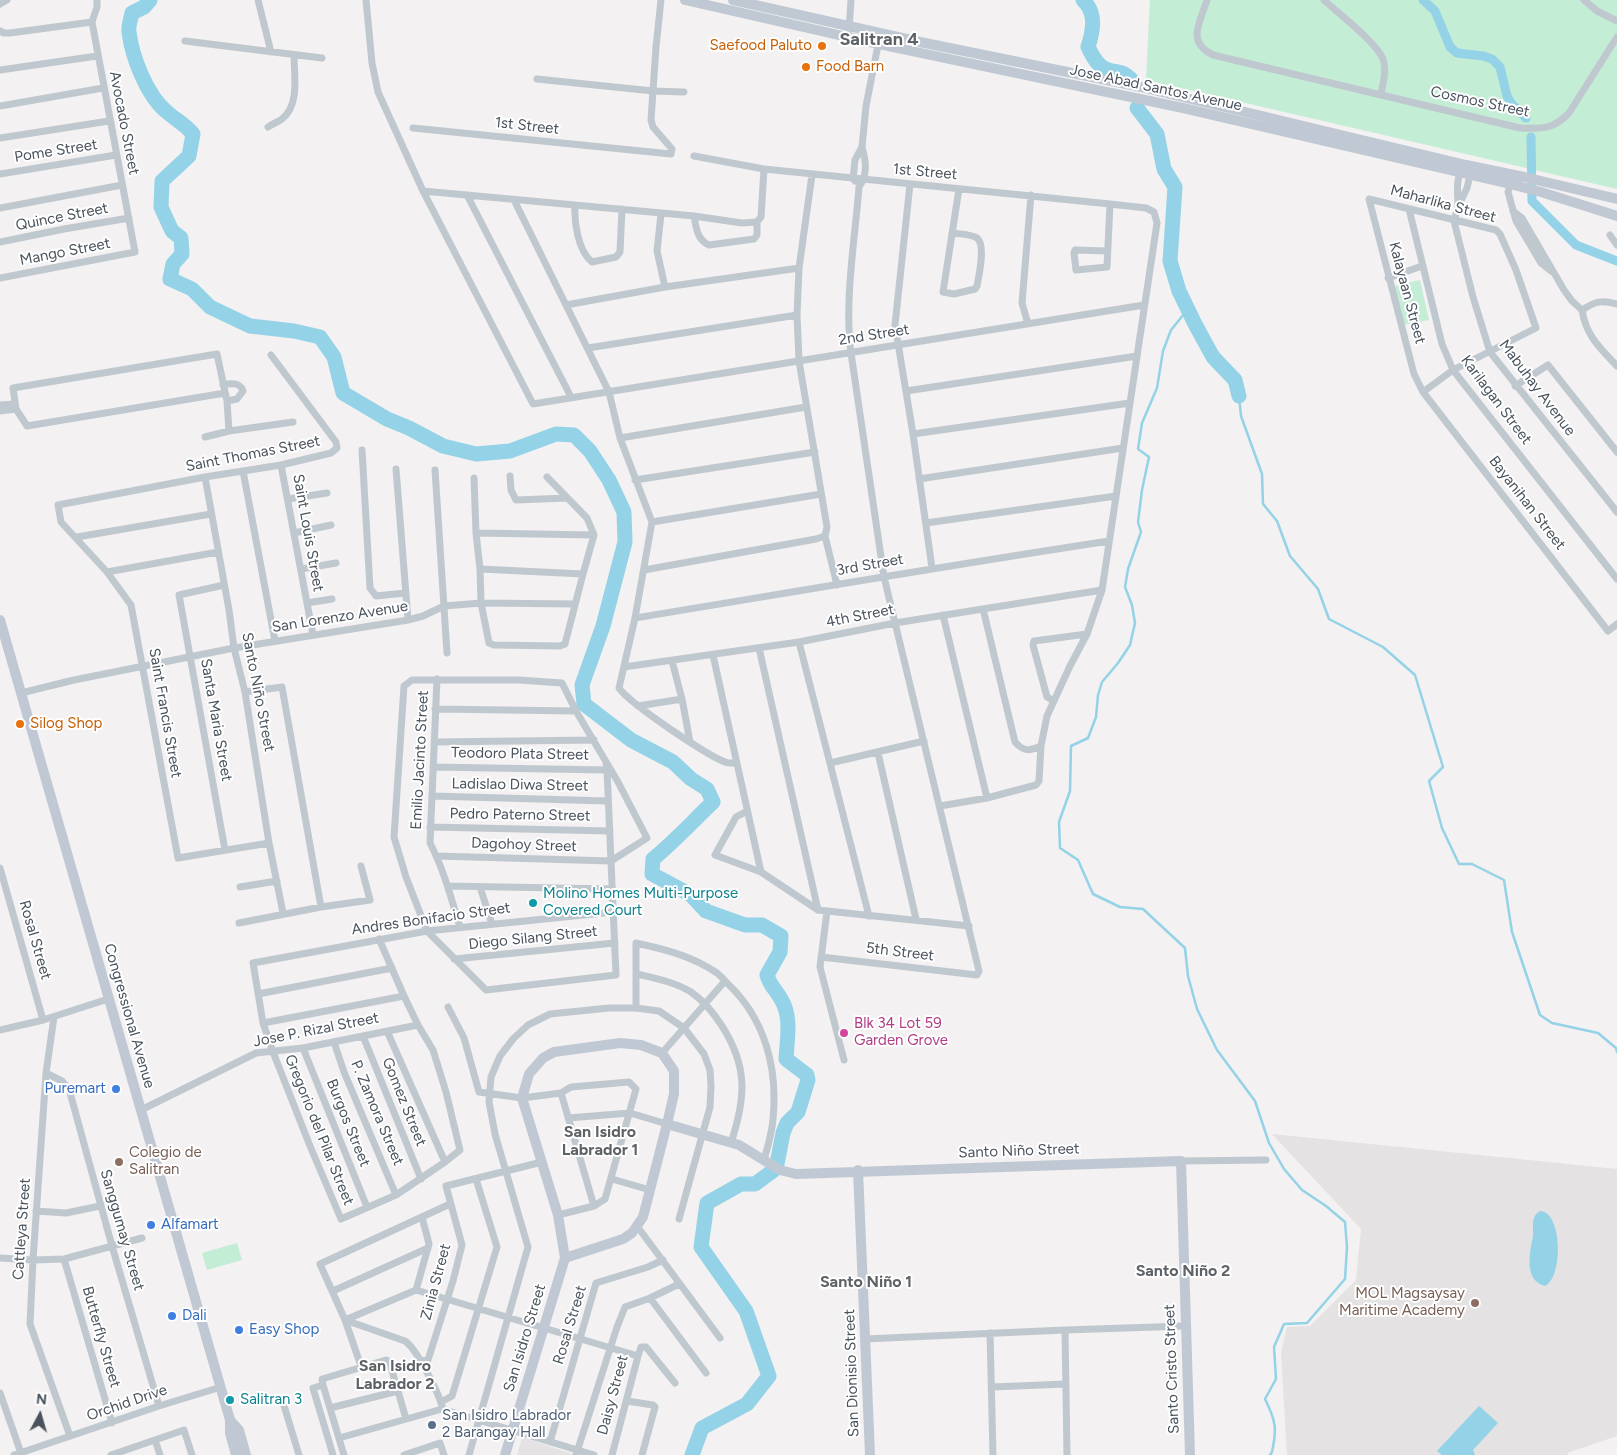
<!DOCTYPE html>
<html>
<head>
<meta charset="utf-8">
<style>
  body { margin:0 }
  #map { position:relative; width:1617px; height:1455px; overflow:hidden; background:#f3f1f1; font-family:Figtree,sans-serif }
  canvas { display:block }
  .north { position:absolute; left:15px; top:1390px; width:50px; height:50px; -webkit-text-stroke:4px #fff; paint-order:stroke; rotate:6deg; font-size:14px; font-weight:700; line-height:20px; text-align:center; color:#4a535d }
  .north::after { content:''; display:block; margin:auto; width:18px; height:22px; background:#4a535d; clip-path:polygon(50% 0,100% 100%,50% 72%,0 100%) }
</style>
</head>
<body>
<div id="map">
<canvas width="1617" height="1455"></canvas>
<div class="north">N</div>
</div>
<script>
const ctx = document.querySelector('canvas').getContext('2d');
ctx.lineJoin = 'round';
function paint(path, color) {
  ctx.fillStyle = color;
  ctx.fill(path, 'evenodd');
}
function stroke(path, color, width, dash) {
  ctx.strokeStyle = color;
  ctx.lineWidth = width;
  ctx.lineCap = dash ? 'butt' : 'round';
  ctx.setLineDash(dash || []);
  ctx.stroke(path);
}
function drawText(font, color, halo, rows, align = 'center') {
  ctx.font = font + ' Figtree,sans-serif';
  ctx.lineWidth = 4;
  ctx.setLineDash([]);
  ctx.textBaseline = 'middle';
  ctx.strokeStyle = halo;
  ctx.fillStyle = color;
  for (const [text, x, y, turn = 0] of rows) {
    ctx.save();
    ctx.translate(x, y);
    ctx.rotate((+turn || 0) * Math.PI / 180);
    ctx.textAlign = isNaN(turn) ? turn : align;
    if (halo) ctx.strokeText(text, 0, 0);
    ctx.fillText(text, 0, 0);
    ctx.restore();
  }
}
const education = new Path2D(`
  M1272,1134l345,35v267l-50,17 1,2h-281l-6,-102 6,-26 23,-1 46,-46 5,-51z
  M522,1437l51,17v1h-56z`);
const green = new Path2D(`
  M1150,0h467v189l-471,-109z
  M1420,280l9,40 -26,5 -9,-39z
  M237,1243l5,17 -35,10 -5,-17z`);
const water = new Path2D(`
  M1540,1211c22,0 24,66 5,75 -22,-6 -15,-34 -12,-50 1,-9 -3,-19 7,-25z
  M1479,1406l19,17 -25,27 2,4 -1,1h-32l-5,-4z`);
const stream = new Path2D(`
  M1188,309l-17,21 -8,21 -6,37 -15,35 -4,26 11,8 -7,33 -4,32 3,10 -13,37 -3,18 7,18 3,18 -5,22 -12,18 -16,19 -4,13 -2,22 -8,21 -17,8 -1,45 -11,31 1,26 18,12 15,34 27,13 23,2 42,39 3,28 9,33 20,41 38,51 14,42 15,26 18,21 24,16 19,16 2,25 -2,32 -38,44 -23,1 -10,23 2,32 -11,20c11,22 12,30 7,53l-2,3
  M1239,396l2,20 21,58 1,30 14,17 13,35 28,33 11,30 54,28 32,28 28,92 -14,14 13,47 17,36h13l32,16 8,52 28,83 12,8 46,10 18,15 1,4`);
const canal = new Path2D(`
  M1423,0l12,11 15,36 7,6 26,3 9,3 8,8 7,29 4,7 15,15
  M1531,137l1,64 44,44 41,16`);
const river = new Path2D(`
  M150,0l-6,7 -12,6c-1,6 -4,13 -3,19 3,25 18,64 38,80 9,8 18,12 26,22l-4,22 -27,25 -1,26 11,24 9,7 1,16 -9,10 -3,15 22,10 18,18 40,19 44,5 26,6 14,20 9,36 44,26 22,9 34,18 33,8 34,-3 46,-17 18,1 16,16 19,29 15,32 1,30 -22,84 -21,59 2,19 47,36 42,22 18,17 16,10 6,13c-20,19 -38,39 -60,57l-1,15 39,21 15,16 39,14h17l19,11 -1,16 -13,23c3,11 9,15 14,24 11,18 6,40 5,60l21,16 1,5 -10,32 -11,11 -4,10 -6,31 -3,6 -19,14h-14l-34,19 -6,44 45,64 23,65 -22,28 -45,24 -10,27
  M1083,0c14,13 10,31 5,47 4,8 9,19 18,22 11,5 15,0 25,10
  M1137,108l20,26 7,35 11,18 -5,74 9,30 16,33 18,33 22,23 4,16`);
const street = new Path2D(`
  M258,0l13,52
  M366,0l6,63 6,29 45,99 110,213 611,-99
  M1207,0c-7,22 -21,42 6,55l307,73c22,1 34,1 49,-15l48,-76
  M1324,0c15,14 51,41 59,59 4,10 0,24 -2,35
  M1584,0l13,11 20,10
  M0,4l7,-4
  M849,30l2,-30
  M0,31l4,2h6l82,-11
  M185,41l137,17
  M0,70l97,-14
  M537,79l116,12 31,1
  M0,106l103,-18
  M268,127c4,-3 10,-5 14,-8 18,-14 12,-44 12,-64
  M413,128l258,26 1,-5 -19,-22 -2,-7 5,-73 5,-47
  M0,138l109,-17
  M694,156l70,13 346,35 36,4 8,4 3,11 -55,367 -15,44 -17,32 -23,50 -6,30 -2,35 -3,4 -49,13 -47,8
  M1469,172l1,3 -3,13 -9,19 -4,14 19,76 17,55 127,160
  M0,174l116,-19
  M812,175l-13,93 -2,47 2,46 28,166 -2,9 12,49
  M1512,180l-4,12 8,29 25,42 10,8
  M855,181l-2,-2 2,-19 7,-13 4,-41 13,-66
  M910,184l-15,141 18,109 19,134
  M423,191l271,25 48,7 15,-1 4,-5 3,-48
  M467,195l104,202
  M514,200l95,192 11,46 32,84 -17,96 -16,70c10,15 91,70 109,75 3,0 5,0 8,0
  M575,205c-1,17 3,46 17,57l24,-5 4,-5 2,-43
  M1458,205c0,-11 -3,-27 5,-36
  M0,208l122,-23
  M1409,209l33,135 11,26 164,209
  M1513,211l9,7 42,72 8,11 10,9c4,26 18,38 35,56
  M661,214l-4,37 8,36
  M694,216c2,11 3,24 15,29l45,-6 3,-4v-13
  M952,233c7,1 19,1 25,5 9,7 2,37 0,48l-2,3 -21,5 -11,-2 16,-103
  M1610,235l7,10
  M0,242l64,-13 65,-11
  M1107,251l-32,-1 -1,3 2,17 31,-3 3,-63
  M0,278l135,-26 -43,-230 5,-15v-7
  M1388,278l34,-12
  M566,305l99,-18 134,-19
  M1582,310c14,-9 19,-10 35,-6
  M1028,324l-6,-21 9,-108
  M588,348l209,-33
  M223,385c8,-2 17,-3 20,6l-6,8 -10,2
  M1515,386l33,-21 69,87
  M906,391l231,-35
  M1423,392l30,-22 83,-42 -20,-58 -16,-36 -4,-4 -127,-31 45,175 9,18 185,239 9,-7
  M225,393l-198,33 -11,-17 -3,-21 204,-34 10,47 2,30
  M0,405l15,-1
  M0,411l16,-2
  M913,434l217,-31
  M205,437l24,-6 64,-9
  M620,438l186,-31
  M362,450l8,138 6,8 29,-3
  M281,465l32,170
  M396,469l12,151
  M435,470l12,183
  M243,471l32,170
  M510,476l1,14 5,10 51,-2
  M205,477l24,133 5,38 11,44 24,151 14,70
  M547,477l40,41 7,17 -11,39
  M474,478l2,55 4,36 1,34 8,40 5,2 66,1 5,-2 18,-70 -103,-5
  M919,479l204,-31
  M635,480l180,-28
  M288,499l39,-6
  M652,522l169,-28
  M926,523l190,-27
  M294,533l37,-8
  M476,533l118,2
  M77,537l134,-23
  M301,569l35,-6
  M644,570l172,-31 9,-3
  M107,572l111,-20
  M224,585l-45,10 46,255
  M307,603l25,-4
  M983,609l32,133c9,10 14,9 26,4
  M943,615l44,183
  M635,618c158,-26 316,-53 474,-77
  M799,642l70,274
  M759,648l59,262
  M713,655l48,217
  M672,661l10,38 8,43
  M624,667l175,-25 96,-19 207,-33
  M437,679l-7,164c14,27 21,55 30,84
  M245,692l37,-5 39,220
  M21,693l53,-13 160,-32 174,-28 15,-4 21,-10 37,-3 94,1
  M1054,701l-7,-4 -14,-52 1,-4 53,-7
  M638,706l44,-7
  M435,709l141,2
  M435,742l159,-2
  M878,753l38,166
  M830,763l94,-22
  M433,767l174,3
  M432,796l176,5
  M747,811l-11,6 -21,38 46,17 57,38 151,16
  M430,827l180,4
  M269,843l-91,15 -47,-253 -24,-33 -46,-50 -3,-17 147,-28 76,-12 50,-12 6,-5 -1,-6 -65,-87
  M437,856l174,5 36,-23 -29,-56 -42,-71 -14,-28 -43,-3h-107l-8,6 -10,151 12,40 21,54 59,59 130,-15c-3,-68 -6,-137 -9,-205l-1,-7
  M0,868l43,152
  M448,886l164,3
  M240,887l37,-6
  M480,887l12,37
  M827,911l-7,56 24,93
  M239,923l82,-16 49,-7 -9,-34
  M379,939l25,57 14,29 15,25 13,42 14,58 -15,12 -49,33 -55,24 -31,-73 -37,-94 -10,-29 -10,-60 174,-32 186,-19
  M821,957l156,18 2,-4 -95,-394 -33,-224c-7,-51 4,-114 8,-166 9,-12 7,-26 3,-40
  M454,959l161,-16
  M637,974c17,4 38,8 54,18 13,9 22,20 31,34 26,41 24,71 9,117
  M258,994l134,-26
  M448,1007l16,31 15,54 43,6 39,-5 10,-6 58,-5 7,7 -31,110 -11,7 -36,9
  M636,1008v-65c28,6 56,13 81,30 4,3 7,7 11,11 37,35 50,84 45,135 -1,14 -5,27 -9,41
  M54,1017l-8,56 -13,187 -3,64 40,112
  M263,1023l141,-27
  M0,1030l43,-10 65,-21
  M387,1031l58,131
  M363,1036l58,143
  M334,1042l10,30 52,123
  M303,1048l64,159
  M662,1053l63,-72
  M46,1073l16,8 7,8 43,157 47,160
  M561,1093l33,113
  M141,1110l115,-57 47,-5 115,-23
  M568,1118l62,-5 37,11
  M1181,1161l85,-1
  M612,1179l38,11
  M36,1211l30,2 34,-7
  M637,1226l83,112
  M0,1258l33,2 31,-1 78,-21
  M64,1259l48,164
  M416,1290l13,-46 -7,-27
  M333,1291l95,-43
  M650,1298l56,75
  M345,1320l71,-30 222,66
  M345,1320l60,21c12,8 33,51 37,65
  M1065,1330l2,125
  M990,1333l3,122
  M865,1339l200,-9 121,-4
  M420,1361l8,-1 25,-79 9,-36 -16,-59 96,-24
  M361,1366l-16,-46 -25,-56 130,-60
  M323,1385l-10,3 20,67
  M992,1387l74,-3
  M398,1391l8,28
  M0,1393l21,60
  M282,1399l17,56
  M627,1401l26,4 2,2 -13,48
  M441,1402l11,-6 45,-149 -21,-68
  M330,1408l68,-17 -9,-30 -3,-1 -64,19 1,6 21,70
  M442,1409l152,46
  M339,1438l103,-29
  M155,1440l5,15
  M550,1442l46,-159 52,-16 15,-7
  M14,1455l145,-49 62,-19
  M111,1455l73,-25 8,25
  M404,1455l36,-12 4,12
  M469,1455l59,-208 -33,-113 -6,-32 2,-25 9,-21 13,-17 15,-14 22,-11 59,-6h27l23,3 25,17 20,26 6,16 1,16 -1,21 -31,112
  M576,1455l41,-128 8,-20 25,-9 29,-14
  M612,1455l26,-99 3,-9h5l29,36`);
const secondary = new Path2D(`
  M685,0l193,44 305,64 327,76 31,8 76,24
  M733,0l187,42 221,45 325,78 58,12 93,22
  M0,620l230,800v13l6,22
  M667,1124l72,21 41,25 16,4 385,-13 9,294
  M858,1170l12,285
  M230,1420l9,10 7,25
  M505,1455l60,-197 -7,-43 -36,-117 7,-24 14,-16 11,-6 66,-9 21,2 21,8 12,18v23l-7,30 -24,93 -11,16 -9,6 -58,19`);
const markers = [
  [822,46,5,"#e8710a"],
  [806,67,5,"#e8710a"],
  [20,724,5,"#e8710a"],
  [533,903,5,"#0f9aa8"],
  [844,1033,5,"#d1479c"],
  [116,1089,5,"#3f7fe0"],
  [119,1162,5,"#8d6e63"],
  [151,1225,5,"#3f7fe0"],
  [1475,1303,5,"#8d6e63"],
  [172,1316,5,"#3f7fe0"],
  [239,1330,5,"#3f7fe0"],
  [230,1400,5,"#0f9aa8"],
  [432,1425,5,"#5c6f8a"]
];
const foodNames = [
  ["Saefood Paluto",812,46,"right"],
  ["Food Barn",816,67],
  ["Silog Shop",30,724]
];
const streetNames = [
  ["Jose Abad Santos Avenue",1156,88,12],
  ["Cosmos Street",1480,102,12],
  ["Avocado Street",124,123,79],
  ["1st Street",527,126,6],
  ["Pome Street",56,151,-9],
  ["1st Street",925,172,5],
  ["Maharlika Street",1443,204,15],
  ["Quince Street",62,217,-11],
  ["Mango Street",65,252,-11],
  ["Kalayaan Street",1407,293,75],
  ["2nd Street",874,335,-9],
  ["Mabuhay Avenue",1537,388,53],
  ["Karilagan Street",1496,400,53],
  ["Saint Thomas Street",253,454,-11],
  ["Bayanihan Street",1527,503,52],
  ["Saint Louis Street",308,533,80],
  ["3rd Street",870,565,-10],
  ["4th Street",860,616,-11],
  ["San Lorenzo Avenue",340,617,-9],
  ["Santo Niño Street",258,692,79],
  ["Saint Francis Street",165,713,80],
  ["Santa Maria Street",216,720,80],
  ["Teodoro Plata Street",520,754,1],
  ["Emilio Jacinto Street",420,760,-87],
  ["Ladislao Diwa Street",520,785,1],
  ["Pedro Paterno Street",520,815,1],
  ["Dagohoy Street",524,845,2],
  ["Andres Bonifacio Street",431,919,-8],
  ["Diego Silang Street",533,938,-6],
  ["Rosal Street",35,940,74],
  ["5th Street",900,952,7],
  ["Congressional Avenue",129,1016,74],
  ["Jose P. Rizal Street",316,1030,-11],
  ["Gomez Street",404,1102,68],
  ["P. Zamora Street",377,1113,67],
  ["Burgos Street",348,1123,68],
  ["Gregorio del Pilar Street",319,1130,68],
  ["Santo Niño Street",1019,1151,-2],
  ["Cattleya Street",22,1229,-86],
  ["Sanggumay Street",122,1230,74],
  ["Zinia Street",436,1282,-75],
  ["Rosal Street",570,1325,-73],
  ["Butterfly Street",101,1337,74],
  ["San Isidro Street",525,1338,-73],
  ["Santo Cristo Street",1172,1369,-92],
  ["San Dionisio Street",852,1373,-92],
  ["Daisy Street",613,1395,-75],
  ["Orchid Drive",127,1403,-19]
];
const cultureNames = [
  ["Molino Homes Multi-Purpose",543,894],
  ["Covered Court",543,911],
  ["Salitran 3",240,1400]
];
const hotelNames = [
  ["Blk 34 Lot 59",854,1024],
  ["Garden Grove",854,1041]
];
const shopNames = [
  ["Puremart",106,1089,"right"],
  ["Alfamart",161,1225],
  ["Dali",182,1316],
  ["Easy Shop",249,1330]
];
const educationNames = [
  ["Colegio de",129,1153],
  ["Salitran",129,1170],
  ["MOL Magsaysay",1465,1294,"right"],
  ["Maritime Academy",1465,1311,"right"]
];
const serviceNames = [
  ["San Isidro Labrador",442,1416],
  ["2 Barangay Hall",442,1433]
];
const neighbourhoodNames = [
  ["San Isidro",600,1132],
  ["Labrador 1",600,1150],
  ["Santo Niño 2",1183,1271],
  ["Santo Niño 1",866,1282],
  ["San Isidro",395,1366],
  ["Labrador 2",395,1384]
];
const quarterNames = [
  ["Salitran 4",879,40]
];
paint(education, '#e4e2e2');
paint(green, '#c3edd5');
paint(water, '#94d2e7');
stroke(stream, '#94d2e7', 2.5);
stroke(canal, '#94d2e7', 9);
stroke(river, '#94d2e7', 15);
stroke(street, '#c0c8cf', 7);
stroke(secondary, '#c0c9d3', 10);
for (const [x, y, r, color] of markers) {
  const dot = new Path2D();
  dot.arc(x, y, r, 0, 2 * Math.PI);
  ctx.fillStyle = color;
  ctx.fill(dot);
  stroke(dot, '#fff', 2);
}
drawText('15px', '#c56008', '#fff', foodNames, 'left');
drawText('15px', '#4a535d', '#fff', streetNames);
drawText('15px', '#0d838f', '#fff', cultureNames, 'left');
drawText('15px', '#b23c85', '#fff', hotelNames, 'left');
drawText('15px', '#366cbe', '#fff', shopNames, 'left');
drawText('15px', '#785e54', '#fff', educationNames, 'left');
drawText('15px', '#4e5e75', '#fff', serviceNames, 'left');
drawText('bold 16px', '#5e6166', '#fff', neighbourhoodNames);
drawText('bold 18px', '#5e6166', '#fff', quarterNames);
</script>
</body>
</html>
